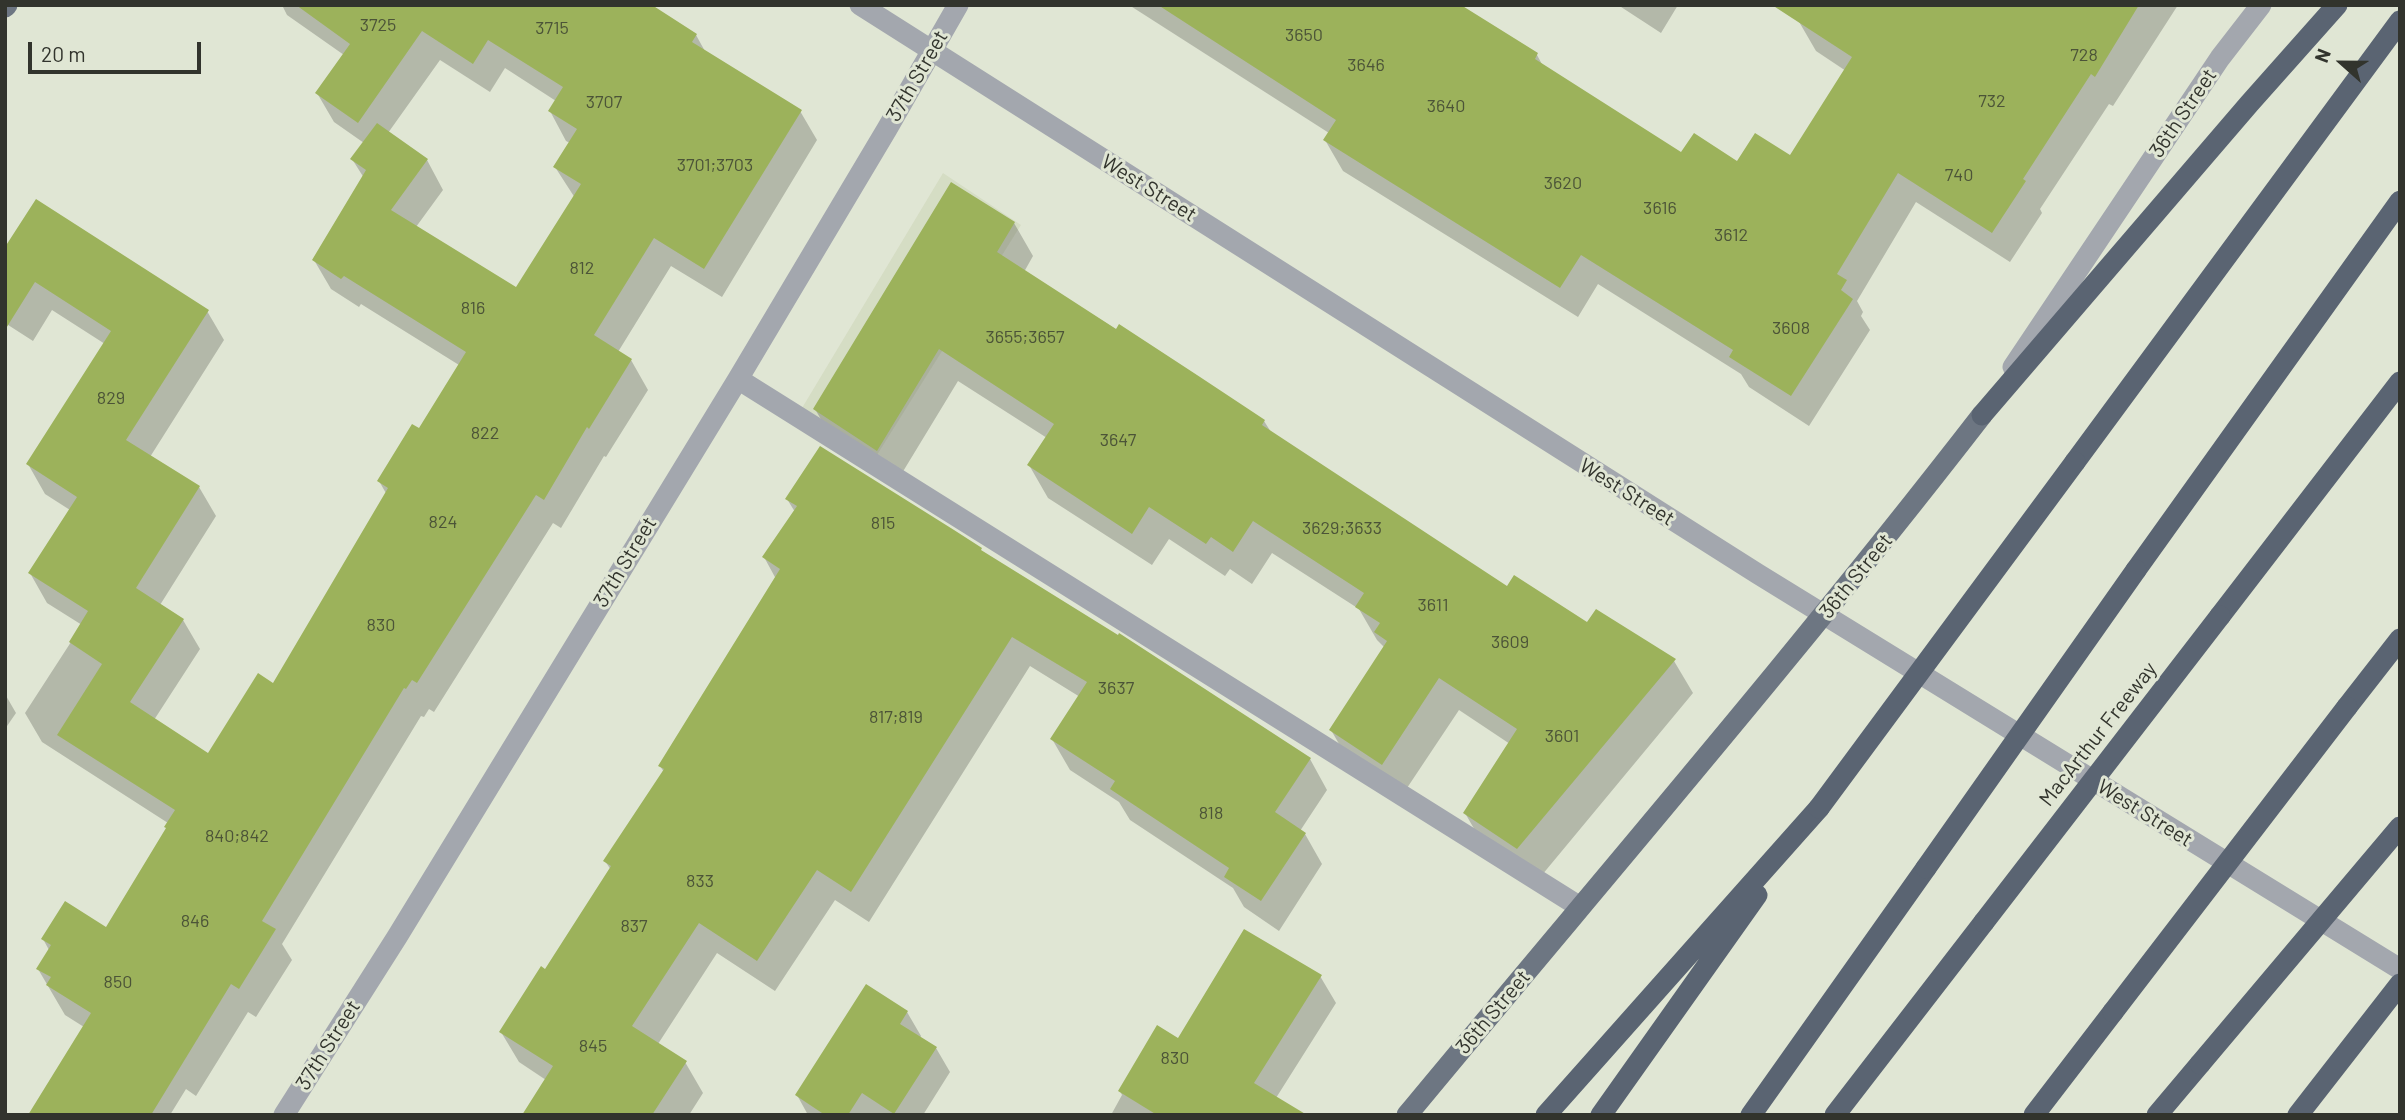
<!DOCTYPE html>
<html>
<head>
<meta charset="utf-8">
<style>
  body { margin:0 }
  #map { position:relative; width:2405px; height:1120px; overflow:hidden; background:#e0e6d4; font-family:Barlow,sans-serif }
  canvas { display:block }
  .frame { position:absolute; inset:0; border:7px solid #32342d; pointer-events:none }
  .north { position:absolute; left:2307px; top:28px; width:70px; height:70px; -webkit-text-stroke:5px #e0e6d4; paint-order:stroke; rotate:291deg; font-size:19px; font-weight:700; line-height:28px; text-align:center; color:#32342d }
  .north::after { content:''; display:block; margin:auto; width:24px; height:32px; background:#32342d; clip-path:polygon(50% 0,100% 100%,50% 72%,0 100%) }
  .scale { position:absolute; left:28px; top:42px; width:173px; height:32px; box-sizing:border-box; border:4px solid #32342d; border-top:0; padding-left:9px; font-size:21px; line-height:24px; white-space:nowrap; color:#32342d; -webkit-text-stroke:5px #e0e6d4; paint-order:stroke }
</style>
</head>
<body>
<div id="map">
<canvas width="2405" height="1120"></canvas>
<div class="frame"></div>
<div class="north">N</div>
<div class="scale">20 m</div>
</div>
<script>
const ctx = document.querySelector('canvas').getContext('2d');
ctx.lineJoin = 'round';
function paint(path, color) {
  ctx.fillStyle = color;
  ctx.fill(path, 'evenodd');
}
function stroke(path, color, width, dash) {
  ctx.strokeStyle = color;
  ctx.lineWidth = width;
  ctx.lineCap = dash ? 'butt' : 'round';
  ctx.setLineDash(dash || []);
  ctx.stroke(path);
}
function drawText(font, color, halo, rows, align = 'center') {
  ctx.font = font + ' Barlow,sans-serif';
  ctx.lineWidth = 6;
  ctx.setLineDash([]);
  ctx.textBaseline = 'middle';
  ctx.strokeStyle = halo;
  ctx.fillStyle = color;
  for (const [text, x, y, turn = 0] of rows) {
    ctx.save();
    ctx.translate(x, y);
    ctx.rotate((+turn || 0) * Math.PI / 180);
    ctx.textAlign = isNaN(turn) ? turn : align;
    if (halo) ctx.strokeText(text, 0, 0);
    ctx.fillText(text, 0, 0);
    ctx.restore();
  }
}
const built = new Path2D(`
  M943,173l78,52 -144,230 -75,-47z`);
const shadow = new Path2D(`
  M282,5h366l48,30 10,18 94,58 17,29 -95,157 -51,-31 -53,86 13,8 17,30 -42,67 -2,-1 -43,72 -8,-5 -119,189 -5,-3 -5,8 -3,-1 -139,228 10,16 -36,57 -8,-5 -52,84 -10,-7 -16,26h-140l54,-88 -19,-12 -27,-46 11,-19 -6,-11 64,-10 61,-100v-6l-126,-81 -17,-29 57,-88 -35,-22 -17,-30 40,-63 -25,-16 -17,-30 77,-120 -53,-34 -19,31 -28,-18v-72l202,60 17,29 -74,117 49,30 17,29 -56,89 23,15 17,29 -46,71 55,35 65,-70 113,-190 -8,-14 40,-50 40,-66 -98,-61 -2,3 -28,-18 -17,-29 50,-82 -12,-19 12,-16 -30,-21 -17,-29 27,-38 -57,-40zM440,60l50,32 15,-24 51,33 -6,10 16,30 4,2 -15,24 20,31 -58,92 -101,-63 27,-37 -16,-30 -39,-27z
  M1129,5h256l152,50 6,11 139,88 55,10 53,-6 56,-87 -30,-20 -18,-31 168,-15h212l-65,101 -4,-2 -69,105 2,4 -32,49 -94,-60 -59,99 6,11 -2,4 9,14 -61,96 -60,-39 -8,-13 -143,-90 -20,33 -235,-146 -18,-31 4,-7z
  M1618,5h60l-17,28z
  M1014,223l19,33 -9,16 240,149 7,11 237,157 166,72 19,32 -156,188 -53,-35 -19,-33 45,-69 -51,-34 -58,87 -51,-34 -19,-33 54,-82 -8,-8 -18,-31 -87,-56 -20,31 -22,-15 -5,7 -56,-37 -17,26 -104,-67 -19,-33 18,-27 -89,-57 -62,102 -62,-41 -19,-33z
  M787,499l196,55 327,205 17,31 -27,41 5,3 17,30 -43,67 -35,-24 -11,-19 -103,-68 -11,-18 -49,-32 -18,-31 28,-42 -50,-31 -161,256 -34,-22 -60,91 -58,-38 -59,91 27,18 18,31 -14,22h-164l21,-35 -27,-18 -18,-30 44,-61 66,-101 -6,-9 59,-89 -4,-6 116,-187 -12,-22 31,-45z
  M5,694l11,19 -11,16z
  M1320,976l16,27 -60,95 18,17h-183l11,-20 -2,-4 58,-51z
  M907,1012l14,24 -1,2 16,10 14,24 -27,43h-115l-11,-20z`);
const building = new Path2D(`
  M296,5h356l45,29 -5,8 110,68 -98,159 -50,-31 -60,97 38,24 -43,70 -2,-2 -43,73 -8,-5 -119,188 -5,-3 -6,9 -2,-1 -142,233 14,8 -37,60 -8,-5 -80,131h-123l63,-102 -45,-28 5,-8 -15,-8 15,-24 -10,-6 24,-38 41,26 60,-99 -2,-1 11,-17 -118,-75 45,-71 -33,-22 19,-31 -60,-38 49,-76 -51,-33 85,-133 -76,-49 -30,48v-83l31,-48 173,111 -83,130 74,46 -64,102 48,31 -54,83 78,51 50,-80 15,10 115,-195 -11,-7 35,-57 7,4 47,-76 -122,-76 -3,3 -29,-19 54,-90 -16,-11 27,-36 51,36 -37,51 125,77 65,-103 -28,-17 24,-38 -29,-18 15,-24 -75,-47 -15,24 -51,-33 -64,92 -43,-30 35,-49z
  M1158,5h303l77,48 -3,6 146,93 13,-19 43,28 18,-28 35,22 62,-98 -80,-52h367l-44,72 -4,-3 -68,105 3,2 -34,52 -94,-60 -61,101 10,6 -6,10 12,9 -62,97 -62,-39 4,-7 -152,-95 -21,33 -237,-148 13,-20z
  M951,182l64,40 -18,30 119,77 3,-5 78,51 68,45 -3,5 245,161 7,-11 73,47 9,-13 80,50 -159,190 -54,-36 54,-84 -78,-51 -57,87 -53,-35 58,-89 -13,-9 6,-9 -25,-16 9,-14 -111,-72 -20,31 -22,-15 -5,7 -57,-37 -17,27 -105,-69 27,-41 -115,-75 -62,102 -64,-42z
  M820,446l134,84 28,18 -1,2 137,85 1,-2 192,125 -36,54 31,21 -45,68 -37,-24 5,-9 -119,-79 5,-8 -65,-42 37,-57 -75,-45 -161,255 -34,-22 -60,91 -58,-38 -67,103 55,35 -35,54h-130l31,-49 -54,-34 42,-66 4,3 66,-103 -8,-5 61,-92 -6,-3 122,-197 -18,-12 35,-51 -12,-7z
  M1244,929l78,46 -68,108 53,32h-150l-39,-24 39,-66 21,13z
  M866,984l42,27 -8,13 37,23 -43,67 -32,-21 -14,22h-23l-30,-20z`);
const minor = new Path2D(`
  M860,5l898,569 642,395
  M2013,367l207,-309 41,-53
  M738,379l842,528
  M284,1115l113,-178 341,-558 149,-250 71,-124`);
const major = new Path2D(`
  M5,7l2,-2
  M1407,1115c193,-233 390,-461 575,-700`);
const highway = new Path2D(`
  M1982,415l267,-311 88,-99
  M2075,462l325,-441
  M2136,570l264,-369
  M2220,616l180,-234
  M2347,707l53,-68
  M1546,1115l273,-307
  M1601,1115l156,-220
  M1751,1115l175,-247
  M1835,1115l149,-193
  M2034,1115l79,-103
  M2157,1115l43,-51
  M2298,1115l102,-131`);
const highwayBridge = new Path2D(`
  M1819,808l256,-346
  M1926,868l210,-298
  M1984,922l236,-306
  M2113,1012l234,-305
  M2200,1064l200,-237`);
const numberNames = [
  ["3725",378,25],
  ["3715",552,28],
  ["3650",1304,35],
  ["728",2084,55],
  ["3646",1366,65],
  ["732",1992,101],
  ["3707",604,102],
  ["3640",1446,106],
  ["3701;3703",715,165],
  ["740",1959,175],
  ["3620",1563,183],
  ["3616",1660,208],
  ["3612",1731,235],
  ["812",582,268],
  ["816",473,308],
  ["3608",1791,328],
  ["3655;3657",1025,337],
  ["829",111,398],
  ["822",485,433],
  ["3647",1118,440],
  ["824",443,522],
  ["815",883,523],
  ["3629;3633",1342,528],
  ["3611",1433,605],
  ["830",381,625],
  ["3609",1510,642],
  ["3637",1116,688],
  ["817;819",896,717],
  ["3601",1562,736],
  ["818",1211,813],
  ["840;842",237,836],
  ["833",700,881],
  ["846",195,921],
  ["837",634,926],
  ["850",118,982],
  ["845",593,1046],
  ["830",1175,1058]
];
const streetNames = [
  ["37th Street",917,76,-60],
  ["36th Street",2183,113,-56],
  ["West Street",1149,188,32],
  ["West Street",1627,492,32],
  ["37th Street",625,562,-59],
  ["36th Street",1856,576,-51],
  ["MacArthur Freeway",2098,734,-52],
  ["West Street",2145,813,32],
  ["36th Street",1493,1012,-50],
  ["37th Street",328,1045,-58]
];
paint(built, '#d5ddc4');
paint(shadow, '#0003');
paint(building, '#9cb25b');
stroke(minor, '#a3a7ae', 21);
stroke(major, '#6d7682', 21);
stroke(highway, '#5a6472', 21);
stroke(highwayBridge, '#5a6472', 21);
drawText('18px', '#4c5438', null, numberNames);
drawText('21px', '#32342d', '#e0e6d4', streetNames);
</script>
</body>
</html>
